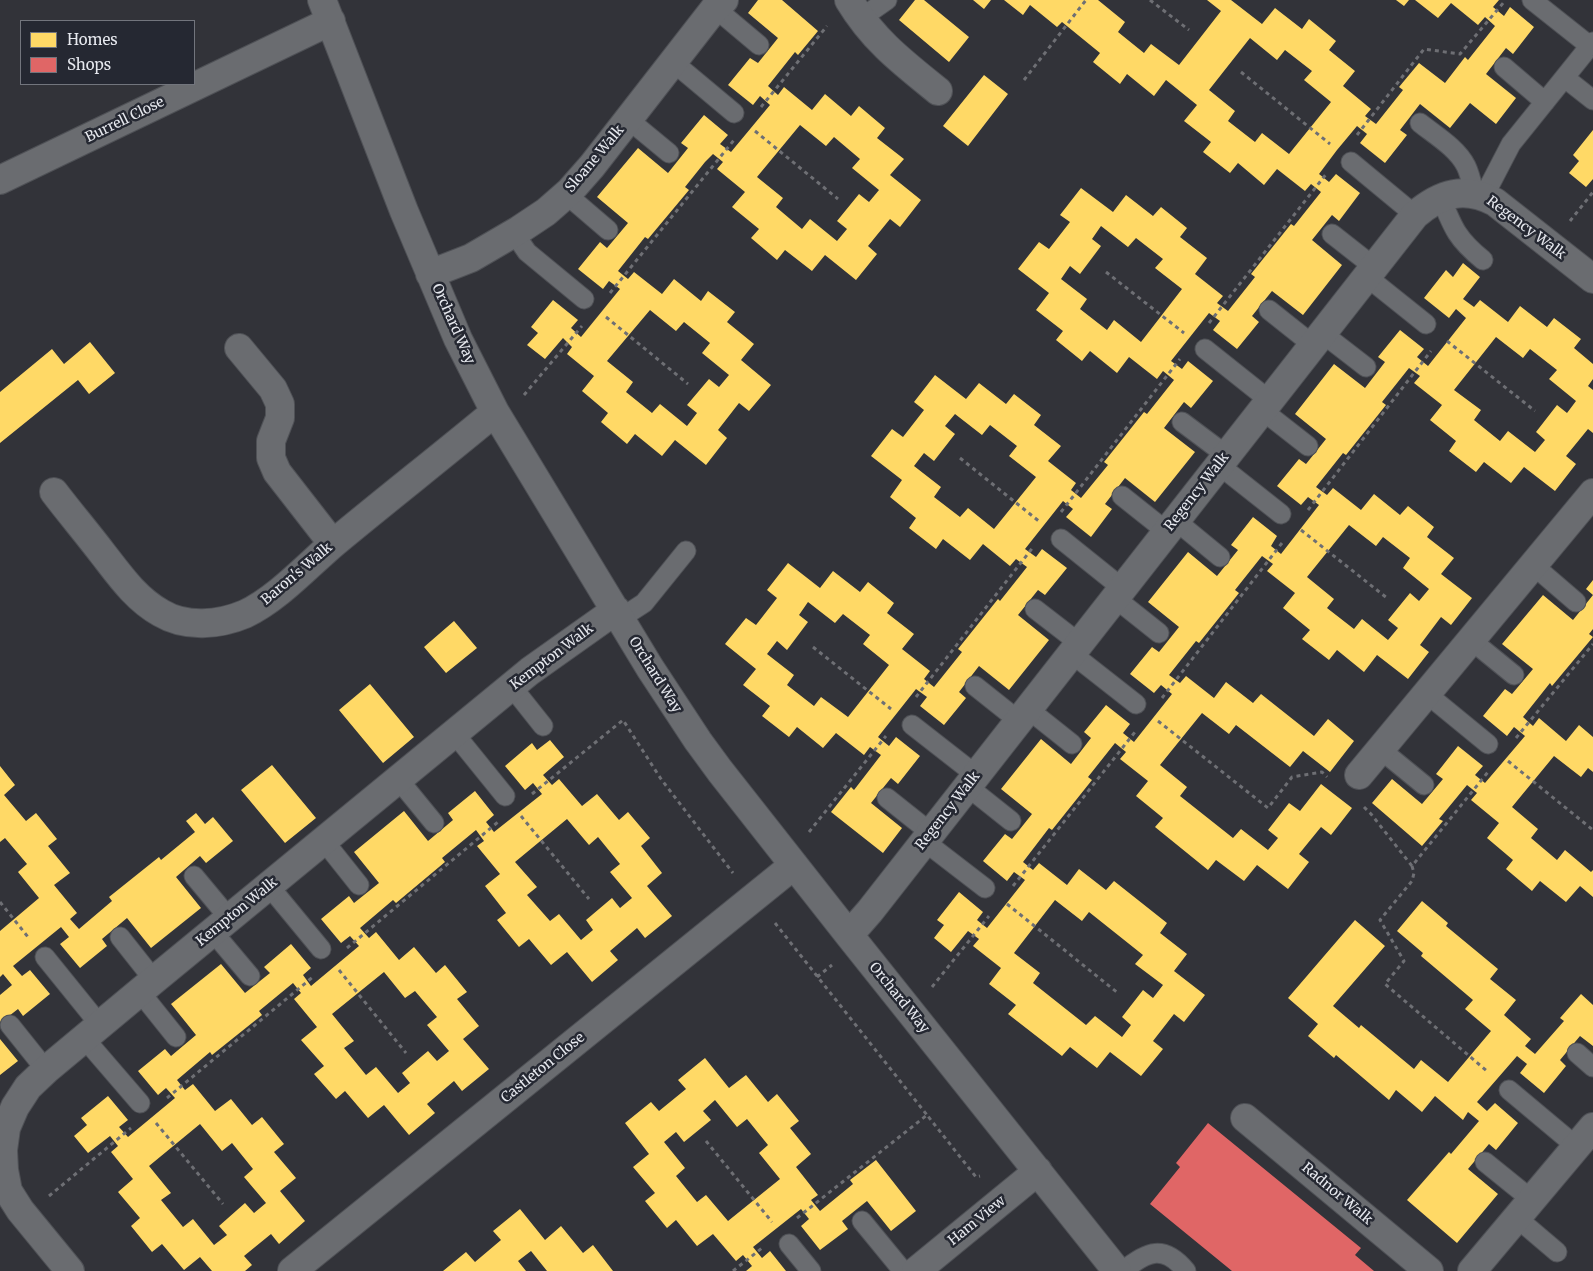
<!DOCTYPE html>
<html>
<head>
<meta charset="utf-8">
<style>
  body { margin:0 }
  #map { position:relative; width:1593px; height:1271px; overflow:hidden; background:#323339; font-family:Merriweather,serif }
  canvas { display:block }
  .legend { position:absolute; left:20px; top:20px; width:175px; height:65px; box-sizing:border-box; background:#252832; border:1px solid #72757d; margin:0; padding:6px 9px; list-style:none; font-size:15px; color:#e6e8ee }
  .legend li { display:flex; align-items:center; gap:10px; height:25px }
  .legend b { width:25px; border:1px solid #72757d }
</style>
</head>
<body>
<div id="map">
<canvas width="1593" height="1271"></canvas>
<ul class="legend">
<li><b style="height:14px;background:#ffd966"></b>Homes</li>
<li><b style="height:14px;background:#e06666"></b>Shops</li>
</ul>
</div>
<script>
const ctx = document.querySelector('canvas').getContext('2d');
ctx.lineJoin = 'round';
function paint(path, color) {
  ctx.fillStyle = color;
  ctx.fill(path, 'evenodd');
}
function stroke(path, color, width, dash) {
  ctx.strokeStyle = color;
  ctx.lineWidth = width;
  ctx.lineCap = dash ? 'butt' : 'round';
  ctx.setLineDash(dash || []);
  ctx.stroke(path);
}
function drawText(font, color, halo, rows, align = 'center') {
  ctx.font = font + ' Merriweather,serif';
  ctx.lineWidth = 5;
  ctx.setLineDash([]);
  ctx.textBaseline = 'middle';
  ctx.strokeStyle = halo;
  ctx.fillStyle = color;
  for (const [text, x, y, turn = 0] of rows) {
    ctx.save();
    ctx.translate(x, y);
    ctx.rotate((+turn || 0) * Math.PI / 180);
    ctx.textAlign = isNaN(turn) ? turn : align;
    if (halo) ctx.strokeText(text, 0, 0);
    ctx.fillText(text, 0, 0);
    ctx.restore();
  }
}
const homes = new Path2D(`
  M758,0h24l36,31 -20,24 -3,-3 -27,34 10,9 6,-8 28,23 13,-16 26,22 8,-10 26,22 -8,10 27,21 -14,16 31,25 -21,27 -10,-8 -22,27 9,8 -21,26 -31,-25 -13,16 -27,-21 -8,10 -26,-22 8,-9 -27,-22 13,-15 -28,-23 6,-7 -10,-8 -8,8 -20,25 4,3 -41,49 -3,-2 -27,34 10,8 6,-7 28,22 12,-15 27,22 7,-10 27,21 -8,10 27,22 -13,16 30,25 -22,26 -10,-8 -21,27 9,8 -21,27 -31,-25 -13,16 -27,-22 -8,10 -26,-22 7,-9 -26,-22 12,-15 -27,-22 5,-7 -9,-9 -18,21 -18,-14 11,-12 -7,-6 22,-27 25,20 -7,8 10,9 39,-48 -11,-8 -6,8 -25,-20 22,-27 7,6 21,-25 -31,-26 41,-49 30,25 20,-25 -7,-5 23,-28 24,20 -8,9 11,8 39,-47 -10,-9 -7,9 -25,-20 22,-27 8,5 20,-25 -30,-25zM800,125l26,21 8,-9 26,22 -8,9 27,22 -10,12 -10,-8 -22,27 10,8 -10,12 -27,-22 -8,10 -26,-22 7,-9 -26,-21zM650,310l26,21 8,-9 26,21 -8,10 27,22 -10,12 -10,-8 -22,26 10,8 -10,13 -27,-22 -8,9 -26,-21 7,-10 -26,-21z
  M915,0h9l45,37 -20,25 -50,-42z
  M973,0h18l-7,9z
  M1004,0h94l27,22 -7,10 26,21 7,-9 28,21 42,-54 -14,-11h24l31,24 13,-16 27,21 7,-10 27,22 -7,9 26,21 -12,15 28,23 -6,7 11,8 27,-34 -4,-3 20,-24 26,20 20,-26 3,3 27,-34 -10,-9 -7,8 -27,-22 -13,15 -23,-18h84l-6,7 11,9 6,-9 24,20 -21,27 -7,-6 -20,26 30,24 -20,26 -26,-21 -20,25 -30,-24 -20,26 7,5 -22,28 -25,-20 7,-9 -10,-8 -20,24 -18,24 10,8 7,-8 24,19 -21,28 -7,-6 -20,25 30,25 -39,50 -31,-24 -20,25 7,6 -22,27 -24,-19 7,-9 -11,-8 -38,48 11,8 6,-8 25,20 -22,27 -7,-6 -20,26 31,24 -40,50 -30,-24 -20,26 7,5 -21,28 -25,-20 7,-8 -10,-8 -38,48 11,8 6,-8 25,19 -22,27 -7,-5 -20,25 31,25 -40,50 -30,-24 -20,26 7,6 -22,27 -24,-19 7,-9 -11,-8 -38,48 11,9 7,-9 24,19 -22,28 -7,-6 -20,25 31,25 -19,25 -52,-41 20,-25 3,3 27,-35 -11,-8 -6,8 -28,-22 -13,15 -26,-21 -8,10 -27,-21 8,-10 -27,-21 13,-16 -31,-25 21,-26 10,7 21,-27 -10,-8 21,-27 32,25 13,-17 27,21 8,-10 26,21 -7,10 27,21 -12,15 28,22 -6,8 10,8 28,-35 -4,-3 40,-50 2,2 27,-34 -11,-8 -6,7 -27,-22 -13,16 -27,-21 -7,10 -27,-21 7,-10 -26,-21 12,-17 -31,-24 21,-27 11,8 21,-27 -10,-8 21,-27 31,24 13,-16 27,21 8,-10 27,21 -7,10 27,21 -13,15 28,22 -5,7 10,8 27,-33 -4,-3 40,-50 3,2 27,-34 -11,-9 -6,8 -28,-22 -12,16 -27,-22 -8,10 -26,-21 7,-9 -27,-21 13,-17 -31,-24 21,-27 10,7 21,-27 -10,-7 21,-27 32,24 13,-17 27,21 8,-9 26,21 -7,9 27,21 -12,16 28,22 -6,7 11,8 27,-34 -4,-3 40,-50 3,2 27,-34 -10,-8 -6,7 -28,-22 -13,16 -26,-22 -8,10 -27,-21 8,-10 -27,-21 13,-16 -31,-25 -12,16 -27,-22 -7,10 -27,-22 7,-9 -38,-31 -5,5 -27,-22 -7,10zM1250,38l27,22 8,-10 27,21 -8,9 27,22 -42,52 -27,-21 -7,9 -27,-21 7,-10 -26,-21zM1101,226l27,21 8,-9 27,21 -8,9 27,21 -41,53 -27,-22 -7,10 -27,-21 7,-10 -26,-20 9,-13 10,8 21,-28 -9,-7zM955,414l27,21 8,-10 27,21 -8,10 27,21 -42,52 -26,-21 -8,9 -26,-20 7,-10 -27,-21 10,-13 10,8 21,-27 -10,-8zM808,602l27,21 8,-9 27,21 -7,9 26,21 -41,52 -27,-20 -7,9 -27,-21 7,-10 -27,-21 10,-13 10,9 21,-28 -9,-7z
  M1396,0h13l-5,6z
  M984,75l24,19 -40,52 -25,-20z
  M1593,130v49l-7,8 -17,-14 10,-12 -6,-6z
  M1463,263l17,14 -17,22 11,8 6,-7 28,22 12,-16 27,21 7,-9 27,21 -7,9 19,16v15l-5,7 5,4v43l-5,-4 -22,27 10,8 -21,27 -31,-24 -13,16 -27,-21 -8,10 -27,-21 7,-10 -26,-21 12,-15 -28,-22 6,-7 -11,-8 -27,34 4,3 -40,50 -3,-2 -27,34 11,8 6,-7 28,22 13,-16 26,21 8,-9 26,21 -7,10 27,21 -13,16 31,24 -21,27 -10,-8 -21,28 9,7 -21,27 -31,-24 -13,17 -27,-22 -8,10 -27,-21 8,-9 -27,-22 12,-15 -28,-22 6,-7 -11,-8 -27,34 4,3 -40,50 -3,-2 -27,34 11,8 6,-7 28,22 12,-16 27,21 8,-9 53,42 14,-17 26,22 -24,31 -27,-21 -13,16 -54,-42 -7,9 -27,-21 -42,52 27,22 -7,9 53,42 8,-9 27,21 10,-12 -10,-8 21,-27 11,8 21,-27 31,24 -21,27 -10,-8 -22,27 10,8 -21,27 -31,-24 -13,16 -28,-21 -8,10 -53,-43 8,-9 -27,-22 12,-15 -28,-22 6,-7 -11,-9 -27,34 4,3 -40,50 -3,-2 -26,34 10,8 6,-7 28,22 12,-16 27,21 8,-9 53,42 -7,10 27,21 -13,17 31,24 -21,27 -10,-8 -21,27 10,8 -22,27 -31,-24 -13,16 -27,-21 -8,9 -54,-42 8,-9 -27,-21 12,-16 -28,-22 6,-7 -11,-8 -17,21 -17,-14 10,-13 -7,-5 22,-28 24,20 -6,8 10,8 38,-48 -11,-8 -7,9 -24,-20 22,-27 7,5 20,-25 -31,-25 40,-50 30,25 20,-26 -7,-6 22,-27 24,19 -7,9 11,9 38,-48 -11,-9 -7,8 -24,-19 22,-27 7,5 20,-25 -31,-25 40,-50 29,24 21,-26 -7,-5 22,-28 24,19 -6,10 10,8 38,-49 -11,-8 -7,8 -24,-19 22,-27 7,5 20,-25 -31,-25 39,-50 31,24 20,-26 -7,-5 22,-27 24,19 -7,8 11,9 38,-48 -10,-9 -7,9 -25,-20 22,-28 7,7zM1496,337l27,21 7,-9 27,21 -8,9 27,22 -9,12 -10,-8 -21,27 9,8 -10,12 -27,-21 -8,10 -26,-21 7,-10 -27,-20zM1349,525l27,21 7,-9 27,21 -7,10 26,21 -10,12 -9,-8 -22,27 10,8 -10,12 -26,-21 -8,10 -27,-21 7,-9 -27,-22zM1055,900l27,21 7,-9 54,43 -8,9 28,21 -10,13 -10,-8 -21,27 9,8 -9,12 -27,-21 -9,9 -53,-42 7,-10 -26,-20z
  M90,342l25,31 -26,21 -11,-14 -78,63v-51l52,-43 12,15z
  M1593,580v15l-7,-6z
  M1543,595l30,25 20,-25v34l-4,5 4,3 -41,49 -2,-3 -27,34 10,9 6,-8 27,23 13,-16 14,12v35l-5,-4 -7,9 -27,-21 -42,51 26,22 -7,9 26,22 8,-10 26,22 2,-2v27l-13,-11 -14,16 -26,-21 -8,10 -26,-22 7,-9 -26,-22 12,-15 -28,-23 6,-7 -10,-8 -28,34 4,2 -21,25 -50,-43 20,-24 30,25 21,-25 -7,-5 22,-28 25,20 -8,9 10,8 40,-47 -11,-9 -7,9 -24,-20 22,-27 7,5 21,-25 -31,-25z
  M454,621l23,27 -31,25 -22,-26z
  M370,684l44,53 -31,26 -44,-53z
  M550,740l14,17 -21,18 9,10 7,-6 23,27 15,-12 22,26 9,-8 22,26 -9,8 21,27 -15,13 25,30 -27,22 -8,-10 -27,23 8,9 -26,22 -25,-30 -16,13 -22,-26 -10,8 -22,-27 9,-7 -21,-27 15,-12 -23,-28 7,-5 -8,-11 -34,28 3,4 -49,41 -3,-3 -33,28 9,10 7,-6 23,28 15,-13 22,26 9,-8 22,27 -10,7 22,27 -16,13 26,30 -27,22 -8,-10 -27,23 8,9 -26,22 -25,-30 -16,13 -23,-27 -9,8 -22,-25 10,-8 -23,-26 16,-13 -23,-28 7,-6 -8,-10 -34,28 3,4 -50,40 -2,-3 -33,28 8,10 8,-6 22,27 16,-12 21,26 10,-8 22,27 -10,8 22,26 -16,13 25,30 -26,23 -8,-10 -27,22 8,9 -7,6h-33l-12,-14 -16,13 -22,-26 -10,8 -21,-26 9,-8 -22,-26 15,-13 -22,-27 7,-6 -8,-10 -22,17 -14,-17 13,-11 -6,-7 27,-22 20,24 -9,7 9,10 47,-39 -9,-10 -8,7 -20,-24 27,-22 6,7 25,-21 -25,-31 50,-40 24,29 25,-20 -6,-6 27,-23 20,24 -8,7 8,11 48,-40 -9,-10 -9,7 -20,-24 28,-23 5,7 25,-20 -25,-31 50,-41 24,30 25,-21 -5,-7 27,-22 19,24 -8,7 8,10 48,-38 -9,-11 -8,7 -20,-24 27,-23 5,7zM567,819l22,26 9,-8 22,27 -10,8 22,26 -12,10 -8,-10 -26,22 7,10 -12,10 -22,-26 -9,7 -23,-26 10,-8 -22,-25zM384,972l21,26 10,-7 22,26 -10,8 22,26 -12,10 -9,-10 -26,22 8,10 -12,10 -22,-26 -10,8 -22,-27 10,-7 -22,-27zM200,1124l22,27 10,-8 21,26 -9,8 22,26 -12,10 -9,-10 -26,23 8,9 -13,10 -21,-26 -10,8 -22,-27 10,-7 -22,-27z
  M272,765l44,53 -31,25 -44,-53z
  M0,766l15,19 -11,10 22,26 10,-8 21,26 -9,7 22,27 -16,12 23,28 -7,6 9,10 33,-28 -3,-4 50,-40 2,3 34,-28 -9,-11 10,-8 9,11 8,-7 20,24 -27,22 -6,-7 -24,21 25,31 -50,40 -24,-30 -25,21 5,7 -27,22 -20,-24 9,-7 -8,-10 -48,39 9,10 8,-6 20,24 -27,22 -5,-7 -18,14v-28l12,-10 -9,-11 -3,3v-46l39,-33 -21,-26 9,-8 -22,-26 -5,4z
  M1422,901l26,22 -2,3 52,43 -8,10 26,21 -12,15 27,24 -6,7 10,8 29,-33 -4,-3 21,-24 12,11v41l-13,-10 -20,24 6,6 -22,27 -24,-20 7,-9 -10,-8 -40,46 10,9 8,-8 23,20 -22,27 -7,-6 -21,25 30,25 -41,49 -50,-43 42,-48 2,2 28,-33 -11,-9 -5,8 -28,-24 -13,16 -26,-22 -7,10 -53,-45 -2,3 -26,-22 10,-12 -30,-26 67,-78 30,26 -52,60 26,22 2,-3 53,44 7,-9 27,22 43,-51 -26,-22 8,-9 -52,-44 2,-3 -26,-22z
  M0,1039l18,22 -18,14z
  M705,1058l24,30 17,-13 22,27 9,-8 22,27 -9,7 21,26 -15,13 22,28 -7,5 9,11 33,-27 -3,-4 26,-20 40,51 -25,20 -24,-30 -25,20 6,8 -28,21 -19,-24 8,-7 -8,-10 -48,38 9,11 8,-7 16,20h-40l6,-5 -9,-11 -7,6 -23,-27 -16,12 -21,-26 -9,8 -22,-27 10,-8 -22,-26 16,-13 -24,-31 26,-21 8,9 27,-22 -8,-9zM715,1100l22,27 10,-8 21,26 -9,8 21,26 -52,42 -22,-26 -9,7 -21,-26 9,-8 -21,-26 12,-10 8,10 27,-22 -8,-9z
  M520,1209l25,31 16,-14 22,27 10,-8 20,26h-66l-16,-20 -13,10 8,10h-83l23,-19 9,10 26,-22 -8,-9z`);
const shops = new Path2D(`
  M1208,1123l153,125 -6,7 19,16h-142l-82,-67 30,-37 -4,-4z`);
const path = new Path2D(`
  M1150,0l39,30
  M1241,72l89,72
  M1024,80l62,-80
  M761,107l66,-81
  M755,131l83,68
  M1357,135l67,-86 36,5 44,-52
  M1570,221l23,-29
  M1106,272l78,61
  M610,293l124,-153
  M606,317l82,67
  M1209,323l118,-150
  M1447,341l88,70
  M524,395l58,-69
  M960,458l80,64
  M1308,510l123,-159
  M1061,512l119,-153
  M1301,530l86,68
  M813,647l78,62
  M916,697l118,-151
  M1162,698l120,-155
  M1158,721l110,87 24,-31 30,-5 5,5
  M1516,738l77,-94
  M1508,761l85,69
  M532,794l91,-74 38,59 72,94
  M1364,807l7,7 41,52 76,-94
  M521,816l68,83
  M809,832l77,-96
  M1412,866l2,7 -2,8 -32,39 24,41 -19,23 103,88
  M1013,886l122,-154
  M0,902l28,35
  M1007,904l111,89
  M775,923l152,192
  M347,948l151,-126
  M339,970l67,83
  M817,977l15,-12
  M932,987l57,-71
  M167,1098l147,-122
  M156,1123l67,81
  M706,1141l66,81
  M49,1196l82,-68
  M797,1218l130,-103 49,62 4,-1
  M733,1271l29,-23`);
const service = new Path2D(`
  M1532,0l58,46
  M715,8l44,37
  M860,19l27,-19
  M673,62l61,51
  M1504,67l41,35
  M1565,78l28,22
  M629,120l40,33
  M1420,123c15,12 37,25 46,43 4,8 6,18 8,27
  M1351,162l64,53
  M566,194l42,36
  M1484,196l27,-52 82,-102
  M1441,198c12,30 16,41 42,62
  M514,233l13,19 57,47
  M1332,234l42,33
  M1366,276l60,48
  M1269,310l44,35
  M1322,333l44,34
  M1205,349l64,51
  M1262,410l46,36
  M1182,422l44,33
  M1219,465l62,49
  M1122,496l44,35
  M1175,520l45,37
  M1061,539l61,49
  M1533,565l43,37
  M1115,598l44,35
  M1035,609l44,34
  M621,618l23,-15 42,-52
  M1471,640l43,35
  M1071,653l65,51
  M975,686l44,35
  M512,687l31,39
  M1427,694l61,50
  M1028,709l44,35
  M912,725l64,50
  M454,733l51,63
  M1380,749l44,36
  M398,779l36,44
  M967,786l44,35
  M887,798l44,35
  M324,841l35,44
  M924,841l61,47
  M194,876l35,42
  M269,886l52,63
  M213,932l37,44
  M120,937l34,43
  M45,957l55,68
  M140,992l36,45
  M10,1025l36,45
  M84,1038l56,65
  M1577,1053l16,14
  M1509,1090l68,57
  M1485,1162l47,38
  M1517,1218l40,34
  M862,1221l41,50
  M789,1244l22,27
  M1123,1271c24,-20 41,-27 63,0`);
const minor = new Path2D(`
  M322,0l82,211 54,128 37,73 155,256 48,73 22,30 129,164 268,336
  M849,0c24,40 53,62 89,91
  M0,180l331,-159
  M430,274l41,-16 48,-28 27,-18 24,-21 22,-25 123,-158 9,-8
  M239,348l34,41 7,15v14l-9,23v17l6,14 56,72
  M54,492c16,21 33,41 49,62 17,22 33,45 58,59 25,15 58,12 84,1 32,-15 62,-48 89,-71 53,-44 108,-87 161,-131
  M1359,775l234,-282
  M849,935l21,-24 545,-696c26,-22 49,-29 80,-13l98,77
  M1245,1118l184,153
  M70,1271l-50,-61 -12,-19 -4,-21 -1,-20 3,-22 9,-21 13,-20 18,-17 108,-90 376,-309 86,-61
  M292,1271l502,-406
  M916,1271l122,-100
  M1472,1271l121,-144`);
const streetNames = [
  ["Burrell Close",125,120,-26],
  ["Sloane Walk",595,159,-50],
  ["Regency Walk",1526,228,37],
  ["Orchard Way",453,324,66],
  ["Regency Walk",1197,492,-52],
  ["Baron's Walk",297,574,-40],
  ["Kempton Walk",552,657,-37],
  ["Orchard Way",655,675,58],
  ["Regency Walk",948,811,-52],
  ["Kempton Walk",237,912,-39],
  ["Orchard Way",899,998,51],
  ["Castleton Close",543,1068,-39],
  ["Radnor Walk",1337,1194,40],
  ["Ham View",977,1221,-39]
];
paint(homes, '#ffd966');
paint(shops, '#e06666');
stroke(service, '#4f5156', 21);
stroke(minor, '#4f5156', 30);
stroke(path, '#6e6f74', 3, [4, 4]);
stroke(service, '#6a6c70', 19);
stroke(minor, '#6a6c70', 28);
drawText('14px', '#e6e8ee', '#252832', streetNames);
</script>
</body>
</html>
